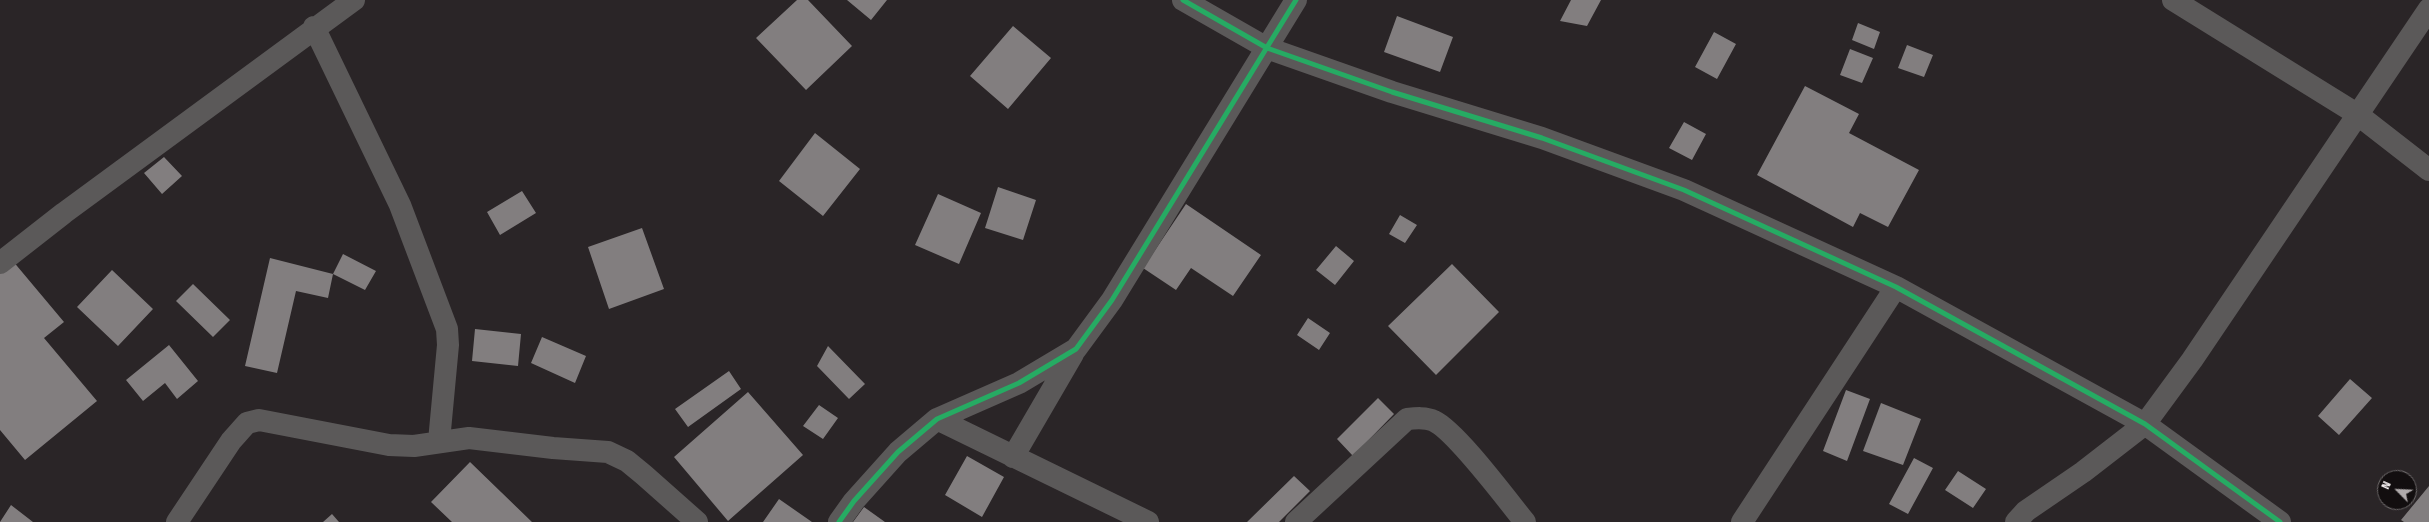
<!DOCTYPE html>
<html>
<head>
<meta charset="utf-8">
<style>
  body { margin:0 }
  #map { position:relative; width:2429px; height:522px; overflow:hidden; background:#2a2527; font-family:"Fira Sans",sans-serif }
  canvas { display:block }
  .north { position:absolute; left:2377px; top:470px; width:40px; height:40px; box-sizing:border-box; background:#120e0f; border:1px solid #6e6a6b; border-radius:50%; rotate:294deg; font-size:11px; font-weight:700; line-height:16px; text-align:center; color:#f8f3f4 }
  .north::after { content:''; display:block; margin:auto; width:14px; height:18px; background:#b0abac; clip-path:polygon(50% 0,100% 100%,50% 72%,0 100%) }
</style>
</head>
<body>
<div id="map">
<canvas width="2429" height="522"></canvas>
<div class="north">N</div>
</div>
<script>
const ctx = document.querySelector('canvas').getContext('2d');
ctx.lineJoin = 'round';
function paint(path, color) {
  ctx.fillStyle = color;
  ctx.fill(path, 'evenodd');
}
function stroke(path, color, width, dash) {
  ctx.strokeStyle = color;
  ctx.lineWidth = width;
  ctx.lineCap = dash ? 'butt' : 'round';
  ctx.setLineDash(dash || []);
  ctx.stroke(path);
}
const building = new Path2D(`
  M797,0h11l44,46 -46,44 -50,-52z
  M847,0h40l-16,20z
  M1571,0h30l-14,26 -27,-5z
  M1397,16l56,21 -13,35 -56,-20z
  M1858,23l22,9 -6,17 -22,-9z
  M1013,26l38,32 -43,51 -38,-33z
  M1714,32l22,12 -19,35 -22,-12z
  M1907,45l26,10 -9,22 -26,-9z
  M1850,49l23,9 -11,25 -22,-8z
  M1805,86l54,28 -10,19 70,37 -31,57 -28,-14 -7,14 -96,-52z
  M1684,122l22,12 -14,26 -23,-12z
  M815,133l45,36 -37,47 -44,-35z
  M164,157l18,19 -20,18 -18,-21z
  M998,187l38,13 -13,40 -38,-12z
  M522,191l14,22 -36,22 -13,-23z
  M938,194l43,19 -22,51 -44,-19z
  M1186,204l75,51 -28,41 -42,-28 -15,22 -33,-22z
  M1400,215l17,10 -12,18 -16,-9z
  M642,228l22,61 -55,20 -21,-62z
  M1336,246l18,15 -19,24 -19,-15z
  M343,254l33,17 -11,19 -32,-16z
  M270,258l63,16 -5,24 -32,-7 -19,82 -32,-7z
  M12,260l52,62 -20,16 53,63 -72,59 -25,-30v-159z
  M1452,264l47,48 -63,63 -48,-49z
  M112,270l41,39 -35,37 -41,-39z
  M193,284l37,36 -17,17 -37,-36z
  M1308,318l22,15 -11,17 -22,-15z
  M475,329l46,5 -3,32 -46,-5z
  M542,337l44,19 -11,27 -44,-20z
  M169,345l29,36 -21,18 -12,-16 -22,18 -17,-21z
  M828,346l37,38 -16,15 -32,-33z
  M729,371l12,18 -53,38 -13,-18z
  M2350,379l22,19 -33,37 -21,-19z
  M1846,390l24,9 -23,62 -24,-10z
  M748,392l55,63 -75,66 -54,-64z
  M1378,398l16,16 -41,42 -16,-17z
  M1881,403l40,16 -18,46 -40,-14z
  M819,405l19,13 -15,21 -20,-13z
  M967,456l37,21 -22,40 -37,-22z
  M1914,458l19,10 -25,46 -19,-10z
  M470,462l62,60h-80l-21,-20z
  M1958,471l28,18 -13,19 -28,-18z
  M1294,476l16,15 -31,31h-32z
  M2429,486v36h-25l-3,-2z
  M779,499l33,23h-49z
  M11,505l22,17h-33z
  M864,507l21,15h-32z
  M332,514l7,8h-16z`);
const minor = new Path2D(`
  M1183,0l84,48 125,44 150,46 142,52 212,97 249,137 135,98
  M2173,0l184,114 72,56
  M314,27l86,178 47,124 1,16 -9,96
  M0,263l64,-50 290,-213
  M937,419l211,103
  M1013,457l60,-103
  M177,522l54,-81 16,-18 12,-3 130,25 25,1 55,-8 84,10 55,4 19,9 17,14 53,47
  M839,522l15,-21 44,-49 39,-33 82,-36 57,-34 36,-49 184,-300
  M1296,522l111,-103c9,-1 19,-2 27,2 22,10 73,79 91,101
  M1742,522l154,-235
  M2016,522l10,-11 57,-39 62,-48 47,-64 237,-351`);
const cycleway = new Path2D(`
  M1183,0l84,48 125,44 150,46 142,52 212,97 249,137 135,98
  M839,522l15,-21 44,-49 39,-33 82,-36 57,-34 36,-49 184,-300`);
paint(building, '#827e7f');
stroke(minor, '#5b5959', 22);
stroke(cycleway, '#26ab63', 5);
</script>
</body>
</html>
